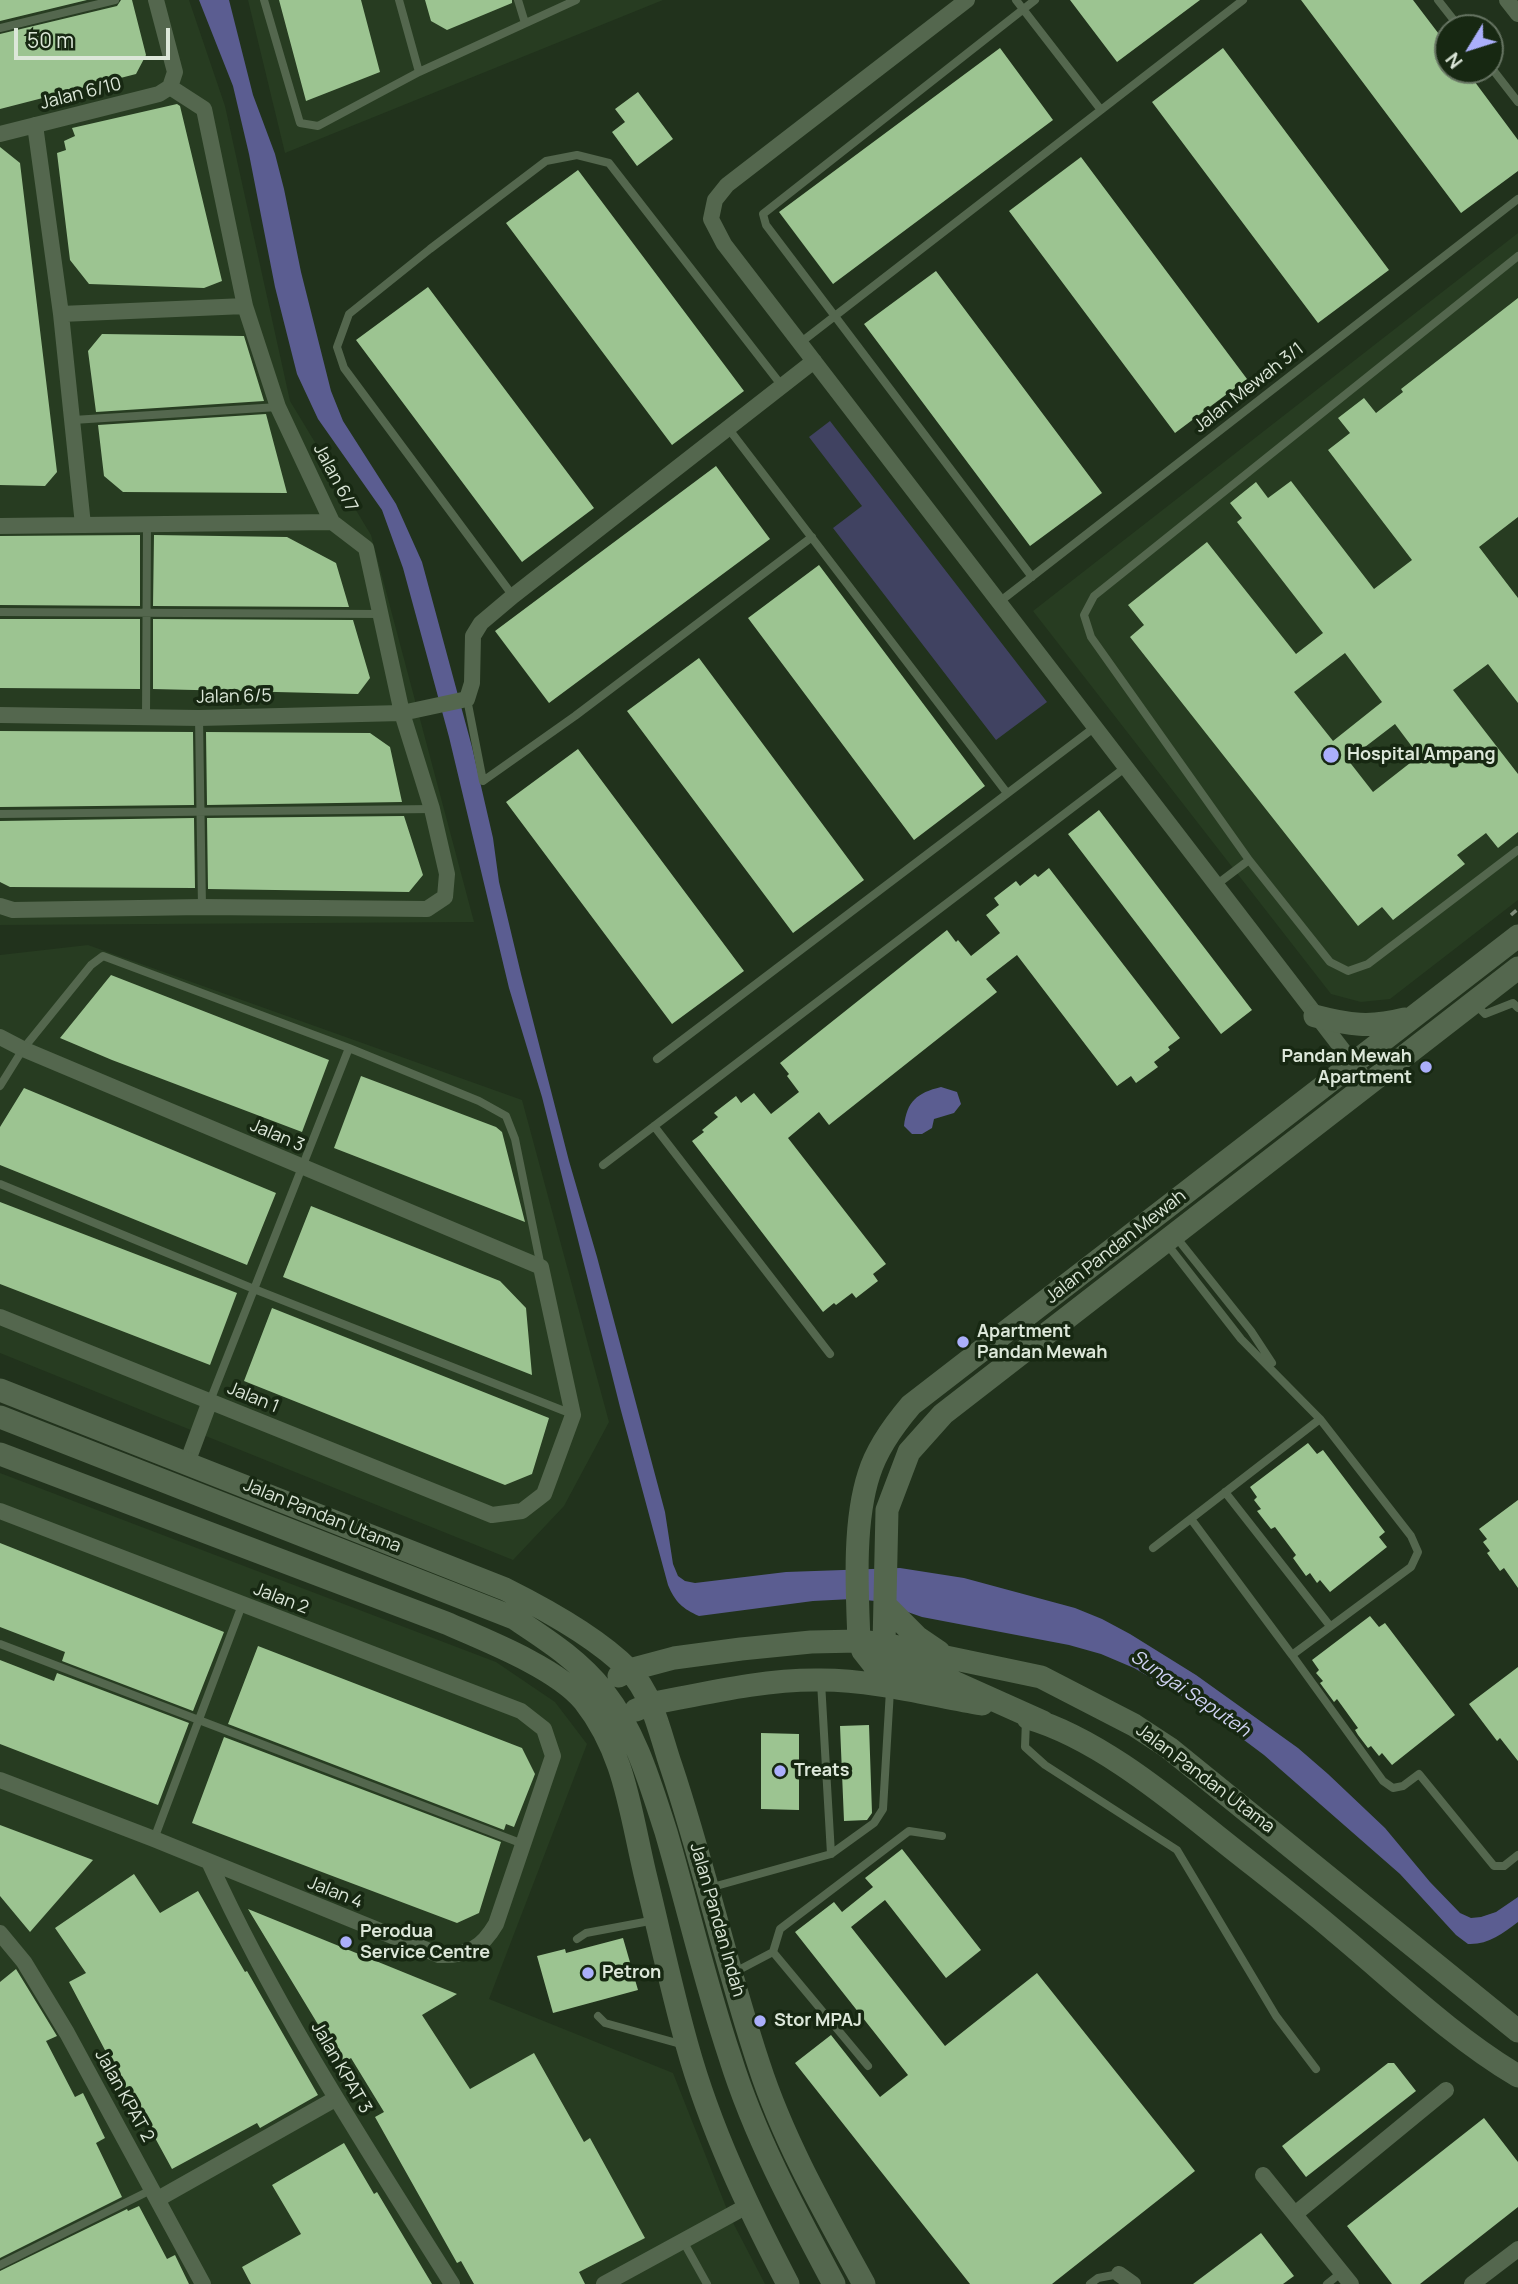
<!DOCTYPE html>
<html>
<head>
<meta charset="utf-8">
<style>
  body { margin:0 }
  #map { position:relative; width:1518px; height:2284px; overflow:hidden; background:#21321c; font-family:Manrope,sans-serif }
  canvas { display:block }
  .north { position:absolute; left:1434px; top:14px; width:70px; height:70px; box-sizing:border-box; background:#172812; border:2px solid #667462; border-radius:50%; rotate:232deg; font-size:19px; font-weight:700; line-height:28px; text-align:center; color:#dce7d9 }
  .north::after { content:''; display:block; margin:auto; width:24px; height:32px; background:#abaffb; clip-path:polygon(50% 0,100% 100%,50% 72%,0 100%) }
  .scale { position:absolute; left:14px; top:28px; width:156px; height:32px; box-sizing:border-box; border:4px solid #dce7d9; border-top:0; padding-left:9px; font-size:21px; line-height:24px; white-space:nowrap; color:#dce7d9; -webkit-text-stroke:5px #172812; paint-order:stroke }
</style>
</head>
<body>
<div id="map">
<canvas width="1518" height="2284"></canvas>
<div class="north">N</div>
<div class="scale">50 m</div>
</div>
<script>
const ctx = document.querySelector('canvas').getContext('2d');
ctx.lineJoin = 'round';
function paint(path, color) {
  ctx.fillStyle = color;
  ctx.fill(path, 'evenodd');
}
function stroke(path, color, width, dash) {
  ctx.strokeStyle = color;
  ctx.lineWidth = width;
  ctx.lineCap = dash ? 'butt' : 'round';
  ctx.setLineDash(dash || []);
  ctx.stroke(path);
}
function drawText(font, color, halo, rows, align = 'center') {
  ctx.font = font + ' Manrope,sans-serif';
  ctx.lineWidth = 7;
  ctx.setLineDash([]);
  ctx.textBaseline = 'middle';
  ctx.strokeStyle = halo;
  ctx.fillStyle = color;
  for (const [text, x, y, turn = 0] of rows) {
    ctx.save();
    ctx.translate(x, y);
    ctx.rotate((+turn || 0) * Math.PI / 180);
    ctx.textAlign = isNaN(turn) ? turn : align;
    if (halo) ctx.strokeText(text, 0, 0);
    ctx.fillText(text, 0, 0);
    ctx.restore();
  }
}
const built = new Path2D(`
  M0,0h189l36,106 65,295 81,134 103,387 -474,3z
  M248,0h415l-378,153z
  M1518,233v667l-128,99 -29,3 -30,-8 -298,-383z
  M88,945l434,155 87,322 -45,84 -51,54 -513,-207v-398z
  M0,1473l496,189 59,40 32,42 -98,255 184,74 57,144 35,67h-765z`);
const green = new Path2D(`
  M830,421l217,281 -51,38 -163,-212 29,-22 -53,-69z`);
const water = new Path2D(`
  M199,0h30l24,95 22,59 9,35 17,83 30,119 12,30 53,83 26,58 50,185 21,91 6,44 22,92 48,187 28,96 68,255 8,52 5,12 7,5 10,2 91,-11 114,-4 64,10 111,30 27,11 28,15 66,41 102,73 30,26 57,54 45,54 30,31 11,5 10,-1 15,-5 22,-15v25c-16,12 -30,23 -50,22l-12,-9 -56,-61 -136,-119 -68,-51 -62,-36 -33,-14 -32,-9 -147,-28 -46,-16 -24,-2 -39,2 -114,15c-16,-7 -24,-14 -31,-31l-48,-178 -78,-310 -33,-109 -60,-251 -46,-169 -21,-58 -64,-91 -21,-45 -22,-87 -26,-133 -16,-68z
  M941,1087l16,5 4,12 -7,9 -20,6 -2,9 -10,6h-10l-8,-8c3,-25 13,-33 37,-39z`);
const building = new Path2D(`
  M0,0h87l-87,21z
  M121,0h11l14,55 -10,19 -136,35v-75l117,-28z
  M279,0h82l19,72 -74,29z
  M425,0h87v3l-65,27 -16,-9z
  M1070,0h130l-83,62z
  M1301,0h112l35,46v24h18l52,70v31l-57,42z
  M1000,48l53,72 -220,164 -54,-72z
  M1223,48l166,222 -71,53 -166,-221z
  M638,92l35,47 -36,27 -25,-34 13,-10 -10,-13z
  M177,104l3,2 42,175 -18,7 -115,-4 -19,-24 -13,-107 9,-3 -2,-9 11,-5 -3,-8z
  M0,147l20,16 37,309 -12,14 -45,-1z
  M1081,157l166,222 -72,54 -166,-222z
  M578,170l166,221 -72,54 -166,-222z
  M936,271l166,222 -72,53 -166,-222z
  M428,287l166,221 -72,54 -166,-222z
  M1518,298v219l-39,30 39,51v105l-30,-39 -35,26 65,84v58l-20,16 -12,-15 -29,22 8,9 -72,56 -11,-13 -24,19 -228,-289 14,-12 -16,-20 79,-63 89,112 27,-21 -86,-111 5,-4 -12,-15 26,-21 12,16 23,-17 83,108 38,-29 -84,-110 22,-17 -12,-15 26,-20 12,15 27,-21 -2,-3zM1345,653l37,49 -49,39 -39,-49zM1395,724l24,32 -46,36 -25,-32z
  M102,334l142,2 20,65 -168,11 -8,-61z
  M266,414l21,79 -164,-1 -19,-16 -6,-51z
  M716,466l54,73 -221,164 -54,-72z
  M140,535v71l-140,-1v-69z
  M154,535l133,2 49,26 13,44 -196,-1z
  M819,565l166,221 -71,54 -166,-222z
  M0,619h140v70l-140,-1z
  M153,619l200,1 17,58 -12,16 -205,-5z
  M699,658l165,222 -71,53 -166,-222z
  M0,731l193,1 1,73 -194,2z
  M206,732l164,1 20,14 12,55 -195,3z
  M578,749l166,222 -72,53 -166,-222z
  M1099,810l153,200 -31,24 -153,-200z
  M404,816l19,59 -14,17 -201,-3 -1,-71z
  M194,818l1,70 -185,-1 -10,-5v-61z
  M1049,868l131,170 -12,9 2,3 -16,12 4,5 -22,16 -5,-7 -14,10 -100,-131 -31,24 11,13 -168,133 -10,-13 -31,26 98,126 -13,10 5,7 -22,17 -4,-5 -16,12 -2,-2 -11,9 -131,-171 12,-9 -2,-2 16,-13 -4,-4 22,-17 5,7 13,-10 17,21 28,-22 -12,-16 2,-2 -9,-11 167,-133 9,12 2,-2 13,16 29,-23 -14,-18 13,-10 -5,-7 22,-17 4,5 15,-12 3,3z
  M111,975l218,85 -27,72 -190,-72 -52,-22z
  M361,1076l135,51 6,5 23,90 -191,-74z
  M24,1088l252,105 -29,72 -247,-100v-38z
  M0,1202l237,91 -27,72 -210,-81z
  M311,1206l189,75 26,27 6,67 -249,-98z
  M272,1308l277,110 -17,56 -27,11 -261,-104z
  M1308,1443l9,11 6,-4 62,82 -6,5 8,10 -57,45 -10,-12 -3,3 -7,-10 -4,3 -13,-18 3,-3 -21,-28 -4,2 -14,-18 4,-2 -7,-9 3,-3 -7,-10z
  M1518,1500v88l-14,-20 -4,3 -13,-18 3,-2 -7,-9 4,-3 -8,-10z
  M0,1543l224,89 -31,79 -131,-50 3,-9 -65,-25z
  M1370,1616l9,11 6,-4 70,92 -63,50 -10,-12 -3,3 -8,-10 -3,2 -10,-13 -3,-5 3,-2 -21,-29 -3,3 -14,-19 3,-2 -7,-8 3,-3 -7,-10z
  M258,1646l264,102 13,26 -21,53 -8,-3 -2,6 -276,-106z
  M0,1660l54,21 3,-8 132,50 -31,82 -158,-61z
  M1518,1667v94l-18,-23 -3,3 -28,-37z
  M869,1725l3,88 -5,7 -23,1 -4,-95z
  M761,1733l38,1v76l-38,-1z
  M224,1737l277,105 -22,71 -22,10 -265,-100z
  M0,1825l93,35 -63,72 -30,-36z
  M902,1849l79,101 -35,28 -61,-78 -34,27 94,119 92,-73 158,198 -143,113h-82l-175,-221 36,-28 49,62 28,-22 -113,-143 39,-30 8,10 31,-25 -8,-9z
  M134,1874l26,39 38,-22 47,81 2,-1 71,124 -58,33 -3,-5 -85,46 -36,-66 -2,2 -65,-123 17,-9 -31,-45z
  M248,1909l209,85 -35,21 48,74 64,-36 50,89 6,-4 55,100 -66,34 6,12h-111l-13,-23 -4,2 -82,-146 9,-5 -33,-54 -9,6z
  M623,1938l15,52 -85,23 -16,-57 28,-7 1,4z
  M16,1969l41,67 -11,5 29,56 8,-4 22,45 -9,5 26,54 -122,61v-276z
  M1388,2063h6l22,28 -110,86 -24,-31z
  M1484,2118l34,44v45l-98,77h-28l-45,-58z
  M344,2143l30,51 3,-2 55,92h-181l-9,-17 59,-33 -29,-49z
  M139,2206l28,53 8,-4 14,29h-189v-13l127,-62 1,2z
  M1261,2233l33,43 -11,8h-90z`);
const path = new Path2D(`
  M1511,915l7,-6`);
const lane = new Path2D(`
  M264,0l36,123 18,3 101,-54 157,-72
  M399,0l20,72
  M518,0l7,23
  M1016,0l85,110
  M1438,0l22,28
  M0,28l115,-28
  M1490,66l28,36
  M1518,256l-424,340 -10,19 7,22 158,223 81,102 18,9 20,-7 150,-114
  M800,343l443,-343
  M73,420l205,-13
  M728,428l279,365
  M1032,577l-266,-352 -3,-11 272,-214
  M513,596l-169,-228 -7,-21 12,-33 81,-65 116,-88 31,-6 32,8 173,223
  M998,603l520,-404
  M0,612l380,2
  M467,699l16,82 92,-65 237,-179
  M146,717l1,-193
  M199,718l3,189
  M0,814l432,-5
  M1216,885l33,-25
  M1476,1005l9,9 28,-11 5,5
  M657,1059l438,-332
  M0,1086l23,-37 68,-84 12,-9 246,92 130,53 27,15 9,23 26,128
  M654,1126l176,228
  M603,1165l523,-398
  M0,1184l254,105 318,125
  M1176,1237l75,94 21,32
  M1167,1244l74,95 79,80 91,117 7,16 -7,15 -119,88 91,126 10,7 10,-2 16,-12 75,92h10l14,-11
  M210,1401l139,-353
  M1225,1492l105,134
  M1191,1519l101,136
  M1153,1548l167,-129
  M0,1644l523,200
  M821,1682l10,172
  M1026,1720l-1,27 20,18 132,85 99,166 40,53
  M154,1839l88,-234
  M709,1888l122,-34 43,-31 9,-14 7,-119
  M577,1939l9,-6 69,-13
  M773,1952l7,-23 129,-98 33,5
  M733,1973l40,-21 95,114
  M598,2016l7,7 79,22
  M683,2241l24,43
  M0,2265l153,-76
  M1090,2284l8,-6 21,-4
  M1327,2284l15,-12`);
const street = new Path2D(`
  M156,0l19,72 -5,15
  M967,0l-240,185 -12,15 -4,19 13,25 645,840
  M1507,0l11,14
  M35,125l26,189 22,211
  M0,134l159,-40 11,-7
  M61,314l184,-8
  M0,526l332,-4
  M0,715l199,3 203,-5 65,-14 5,-16 1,-47 8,-13 32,-27 301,-235
  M0,906l13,4 189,-3 225,2 18,-12 2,-23 -15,-65 -30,-96 -36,-165 -34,-26 -54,-115 -33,-101 -41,-197 -34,-22
  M0,1037l23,12 518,218 32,148 -29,79 -22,17 -30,4 -492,-198
  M187,1463l23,-62
  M0,1511l521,200 23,18 9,27 -57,168c-14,24 -28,32 -57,31l-285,-116 -154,-59
  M210,1864c67,147 156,283 242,420
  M0,1933l24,29 43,71 136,251
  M1263,2175l88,109
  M158,2199l177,-100
  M1295,2214l151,-124
  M1119,2274l14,10
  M604,2284l143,-78
  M1472,2284l46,-35`);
const secondary = new Path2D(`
  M1315,1016c34,9 55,12 90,3
  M0,1390l505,199c40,20 93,49 124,81 24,25 31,64 42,96 33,98 55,200 88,299 25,77 66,148 105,219
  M0,1417l514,201c33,22 65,42 90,74 32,41 46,91 62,140 22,75 39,151 64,225 25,80 65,154 104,227
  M0,1454l446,169c39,17 111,45 138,78 41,52 46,110 61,173 14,57 26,114 42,171 23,83 61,163 101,239
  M886,1606l31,31 22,15
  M880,1659l4,-6v-9l3,-134 22,-58 34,-38 575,-446
  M619,1676l10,-6 45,-12 67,-9 70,-7 48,-1 25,3 157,33 93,48 35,23 349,283
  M636,1710l14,-6c57,-11 114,-25 171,-24 54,0 109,15 161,24
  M1028,1718c63,18 129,70 180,111 42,34 86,67 128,103 59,49 115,104 182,144
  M1043,1722l-96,-43 -73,-14 -11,-14 -4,-10c-2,-51 -6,-118 10,-167 8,-26 25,-49 42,-69l607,-469`);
const markers = [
  [1331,755,9,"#abaffb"],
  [1426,1067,7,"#abaffb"],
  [963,1342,7,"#abaffb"],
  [780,1771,7,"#abaffb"],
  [346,1942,7,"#abaffb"],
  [588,1973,7,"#abaffb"],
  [760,2021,7,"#abaffb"]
];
const streetNames = [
  ["Jalan 6/10",81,94,-14],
  ["Jalan Mewah 3/1",1249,388,-38],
  ["Jalan 6/7",335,478,62],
  ["Jalan 6/5",234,697,-1],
  ["Jalan 3",277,1136,23],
  ["Jalan Pandan Mewah",1116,1247,-38],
  ["Jalan 1",253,1398,22],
  ["Jalan Pandan Utama",322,1516,22],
  ["Jalan 2",281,1599,21],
  ["Jalan Pandan Utama",1205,1779,37],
  ["Jalan 4",335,1893,22],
  ["Jalan Pandan Indah",717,1920,74],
  ["Jalan KPAT 3",341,2068,60],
  ["Jalan KPAT 2",124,2096,61]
];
const poiNames = [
  ["Hospital Ampang",1347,755],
  ["Pandan Mewah",1412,1057,"right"],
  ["Apartment",1412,1078,"right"],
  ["Apartment",977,1332],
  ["Pandan Mewah",977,1353],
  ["Treats",794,1771],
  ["Perodua",360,1932],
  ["Service Centre",360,1953],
  ["Petron",602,1973],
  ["Stor MPAJ",774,2021]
];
const waterNames = [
  ["Sungai Seputeh",1190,1694,34]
];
paint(built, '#273c21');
paint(green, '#404261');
paint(water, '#5b5d91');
paint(building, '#9cc491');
stroke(path, '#7f8d7b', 3.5, [7, 3.5]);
stroke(lane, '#54674e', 8);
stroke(street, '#54674e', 16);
stroke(secondary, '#54674e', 23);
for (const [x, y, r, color] of markers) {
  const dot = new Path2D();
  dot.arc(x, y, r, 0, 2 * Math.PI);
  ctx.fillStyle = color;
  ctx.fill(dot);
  stroke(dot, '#172812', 2.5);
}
drawText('18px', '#dce7d9', '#172812', streetNames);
drawText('bold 18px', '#dce7d9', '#172812', poiNames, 'left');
drawText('italic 19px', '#d0d3f3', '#172812', waterNames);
</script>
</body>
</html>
